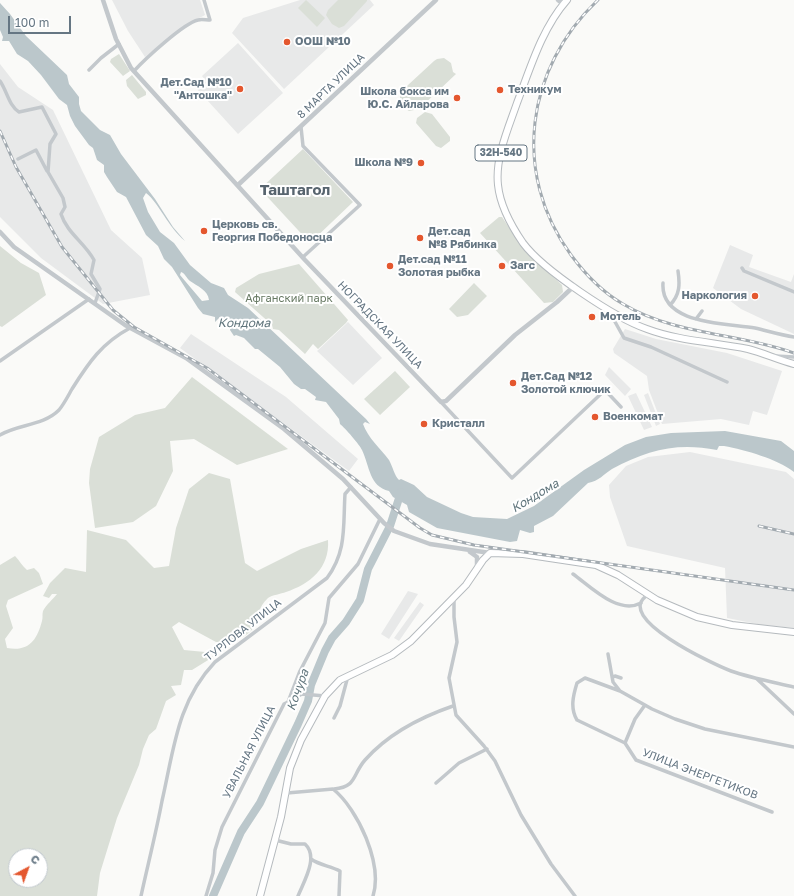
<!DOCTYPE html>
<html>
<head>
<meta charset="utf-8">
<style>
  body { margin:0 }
  #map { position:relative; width:794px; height:896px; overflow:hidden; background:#fafaf8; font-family:"Golos Text",sans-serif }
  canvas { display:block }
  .north { position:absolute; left:8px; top:848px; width:40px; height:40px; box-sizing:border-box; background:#fff; border:1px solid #c1c8cd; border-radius:50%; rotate:41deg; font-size:11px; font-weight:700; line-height:16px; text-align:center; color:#657683 }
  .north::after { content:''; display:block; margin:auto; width:14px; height:18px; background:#e4572e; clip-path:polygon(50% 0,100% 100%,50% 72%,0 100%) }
  .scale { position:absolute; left:8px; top:16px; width:63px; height:18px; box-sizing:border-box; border:2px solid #657683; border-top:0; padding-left:5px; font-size:12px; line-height:14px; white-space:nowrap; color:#657683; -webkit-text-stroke:3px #fff; paint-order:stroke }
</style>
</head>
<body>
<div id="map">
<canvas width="794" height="896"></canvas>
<div class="north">С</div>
<div class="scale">100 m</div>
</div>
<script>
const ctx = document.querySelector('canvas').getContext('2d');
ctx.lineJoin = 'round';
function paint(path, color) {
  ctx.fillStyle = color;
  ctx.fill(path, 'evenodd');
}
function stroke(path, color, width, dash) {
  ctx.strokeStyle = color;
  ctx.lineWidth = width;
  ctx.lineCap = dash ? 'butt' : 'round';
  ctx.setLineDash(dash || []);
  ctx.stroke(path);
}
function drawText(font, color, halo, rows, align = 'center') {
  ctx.font = font + ' "Golos Text",sans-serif';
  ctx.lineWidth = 4;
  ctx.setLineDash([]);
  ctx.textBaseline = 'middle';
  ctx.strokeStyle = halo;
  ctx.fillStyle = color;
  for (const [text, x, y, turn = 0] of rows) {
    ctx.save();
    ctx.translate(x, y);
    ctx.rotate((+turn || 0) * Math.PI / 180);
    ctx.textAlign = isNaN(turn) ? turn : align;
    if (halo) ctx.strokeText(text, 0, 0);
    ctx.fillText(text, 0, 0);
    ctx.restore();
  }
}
const built = new Path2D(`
  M112,0h88l5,15 -23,12 -37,30 -17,-26z
  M300,0h70l4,5 -90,84 -52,-56 11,-15z
  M238,43l45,50 -45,41 -41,-45 9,-8 -4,-5z
  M0,64l18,23 35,23 58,120 31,28 8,37 -47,9 -62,-46 -41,-41z
  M730,245l23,10 -4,12 42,15 3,-8v60l-53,-25 -28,-21z
  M348,322l34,36 -29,27 -36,-34z
  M625,329l31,10 71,14 55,18 -15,44 -14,-4 -4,14 -28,-6 -59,5 -13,-34 -2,-14 -33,-23 -1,-4z
  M191,334l95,63 72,62 -9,12 -169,-123z
  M609,367l22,22 -6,7 -20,-21z
  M636,393l16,34 -8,3 -16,-34z
  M648,393l12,31 -4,2 -12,-31z
  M690,452l96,20 8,7v149l-32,-3 -35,-7 -2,-50 -98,-22 -17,-49 -1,-12 17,-19 22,-9z
  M408,591l10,3 -29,45 -8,-5z
  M420,602l4,3 -25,36 -5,-3z`);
const green = new Path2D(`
  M306,0l19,18 -8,9 -19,-19z
  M338,0h29v1l-23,25 -5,2 -7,-4 -6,-9 2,-5z
  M119,54l11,17 -7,5 -13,-14 1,-3z
  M444,58l7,5 2,9 3,2 -37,35 -10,2 -6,-4 -3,-7v-5l8,-10 26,-24 3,-2z
  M132,75l14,17v3l-8,4 -11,-13 -1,-6z
  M425,112l7,2 18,23v4l-9,7 -5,-2 -20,-23 1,-5z
  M303,149l50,53 -43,41 -50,-54z
  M499,217h3l22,33 38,35 1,7 -10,10 -9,1 -64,-70z
  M0,246l21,17 18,10 7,22 -44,32 -2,-1z
  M299,264l49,56 -2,3 -28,26 -5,-5 -8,10 -26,-24 -6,-1 -1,-4 -37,-33 1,-4 23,-14z
  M474,283l13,13 -19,19 -11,2 -8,-8z
  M395,371l15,16 -30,28 -16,-16z
  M192,377l96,72 -51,16 -43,-26 -24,2 3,30 -17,35 -23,16 -38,6 -6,-45 1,-14 9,-32 36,-22 30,-7z
  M209,473l21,6 15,84 12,8 44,-22 27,-9c2,28 -18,44 -42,52 -5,2 -14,3 -18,6 -10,9 -10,20 -15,30 -3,6 -16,12 -22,16l-15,-2 -37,-20 -7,5 12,23 21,2 8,5 -21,13h-8l-3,15 -10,1 5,9 -10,6 -10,28 -7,6 -6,14 -4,16 -22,53 -17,55 -3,23h-97v-331l15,-9c5,5 7,10 12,14l7,-2 5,5 4,11 -35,16 -2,6 7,22 -8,11 2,9c22,4 30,-8 35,-27 1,-3 0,-7 1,-10 3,-6 10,-12 14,-17h-5l-3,4 -6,-2 7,-13 15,-15 21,4 1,-42 39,10 28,28 15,-2 7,-38 13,-39zM16,856h24v24h-24z`);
const water = new Path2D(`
  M0,3l10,11 16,22 41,39 2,9 10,13v7l2,7 19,19 10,5 11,19 34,45 18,28 12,14c-17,-14 -26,-38 -39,-48l-3,5 5,14 12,20 14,11 16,22 21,18 13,5 4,7 20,13 118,111 4,5 -5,-2 -2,2c5,14 17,24 26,36 4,7 5,15 10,20l2,-1 13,6 13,12 34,16 12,4 34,2 27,-13 50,-36 41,-25 21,-8 25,-4 54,-2 56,10 13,10v21c-17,-13 -48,-22 -70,-26h-5l-2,4c-40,-8 -70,0 -105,19 -8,5 -13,12 -24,14l-35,33 -19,10v6l-4,1 -10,-3 -3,11 -7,1 -73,-14 -28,-16 -2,-7 -14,-8 -4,-6c-20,-5 -19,-24 -27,-41 -2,-5 -17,-22 -22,-26l-1,-5 -13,-17 -11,-2 1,-3 -11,-8h-4l-7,-5 -14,-17 -22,-18h-3l-11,-11 -8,-3 -2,1 -4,-6v-7l-10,-6 -5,5v-5l-12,-3 -5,-6 -26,-41 -8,-8 -6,-13 -12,-11 -20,-38 -9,-5 -10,-15 -3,-5v-7l-7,-5 -4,-12 -4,-3 -14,-19 -5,-10 -3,-11 -8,-6 -18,-24 -13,-14 -11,-7 -8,-13h-7l1,-4 -3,-7zM181,272c5,2 5,6 9,9 7,5 18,9 19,19l-7,1 -22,-26z`);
const river = new Path2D(`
  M213,896l28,-64 19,-29 38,-79 10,-23 3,-16 14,-34 7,-13 14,-16 14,-22 8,-31 22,-43 11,-34`);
const minor = new Path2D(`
  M89,70l12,-12 18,-14
  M134,71c11,-12 50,-48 64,-51 3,-1 8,0 12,0l-6,-20
  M0,81c7,10 9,25 19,31l23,-5 14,27 -6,10 -2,28 15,26 2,9 -4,7c6,19 24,29 33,46l-3,14 9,15 -5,14
  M301,127l2,19 57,59 -57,52
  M18,159l18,-9 11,21
  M742,268l2,3 50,21
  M663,283c-3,42 64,40 92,45 13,3 26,7 39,9
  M670,305c10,-10 10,-21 8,-34
  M609,311l15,27 27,9 76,35
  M696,319l6,-8
  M775,356l19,1
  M0,361l89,-62
  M441,402l71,76 93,-88 16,17
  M0,435c18,-11 43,-9 59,-25 5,-6 9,-14 13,-21 17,-27 30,-46 58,-61
  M573,574c18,13 45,41 68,29
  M648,595c-37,22 67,70 83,76 20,7 42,11 63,16
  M454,598v19l3,25 -8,36 7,37 28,31 11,15 26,54 30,49 24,32
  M608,654l5,28 7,9
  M613,677l2,-1 6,2
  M757,679l37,35
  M289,701l13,-7 23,2
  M645,705l-10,14 -10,24 11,17 136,52
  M334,718l6,-12 8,-30
  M625,743l-48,-23c-7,-12 -4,-24 0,-37l8,-5 35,13 32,18 23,10 30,10 89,18
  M436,783l23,-20 28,-14
  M334,789c23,-2 18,-14 31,-29 23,-26 56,-43 88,-54
  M287,793l46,-4c25,20 50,75 40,107
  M275,840l16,4h14c14,13 -1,37 -7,52
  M311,859c8,6 19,7 29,12l-1,25
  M141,896c7,-32 15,-63 21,-95 12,-52 15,-99 53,-139l112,-84c20,-27 16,-52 18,-84l6,-7
  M206,896l7,-23 2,-23 7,-23 62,-123 4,-2 12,-31 25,-48 4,-25 29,-34 22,-45`);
const tertiary = new Path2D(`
  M103,0l13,39 15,29 174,192 136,142 5,-1 69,-66 42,-33 17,-16
  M558,0l5,4
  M238,185l198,-185
  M0,232l14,15 111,78 61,33 98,71 59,50 41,44 10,8 36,13 60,9
  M470,552l7,5v10`);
const primary = new Path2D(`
  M567,0c-25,28 -37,69 -50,103 -9,26 -22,55 -19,82 2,20 14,42 25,58 20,27 92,75 124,86 32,12 67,13 101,20 16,4 30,11 46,15
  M260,896l21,-79 9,-49 11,-28 24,-44 15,-16 52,-25 19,-14 55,-56 17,-25 7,-7 33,1 73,11 22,10 39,25 40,17 35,8 62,7`);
const rail = new Path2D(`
  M598,0c-72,68 -87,173 -27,255 14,19 31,37 52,49 52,31 115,29 171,49
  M0,131l16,36 46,80 51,63 21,17 73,41 213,160 12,7 42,10 320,45
  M759,526l35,8`);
const markers = [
  [287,42,4,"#e4572e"],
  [240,89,4,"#e4572e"],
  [500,90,4,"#e4572e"],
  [457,98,4,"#e4572e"],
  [421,163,4,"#e4572e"],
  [204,231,4,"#e4572e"],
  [420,238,4,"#e4572e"],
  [390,266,4,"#e4572e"],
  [502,266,4,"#e4572e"],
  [755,296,4,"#e4572e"],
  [592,317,4,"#e4572e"],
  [513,383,4,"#e4572e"],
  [595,417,4,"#e4572e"],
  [424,424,4,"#e4572e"]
];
const shields = [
  [501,153,52]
];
const shieldNames = [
  ["32Н-540",501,153]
];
const poiNames = [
  ["ООШ №10",295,42],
  ["Дет.Сад №10",232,83,"right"],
  ["\"Антошка\"",232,96,"right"],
  ["Техникум",508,90],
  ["Школа бокса им",449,92,"right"],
  ["Ю.С. Айларова",449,105,"right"],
  ["Школа №9",413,163,"right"],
  ["Церковь св.",212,225],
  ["Георгия Победоносца",212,238],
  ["Дет.сад",428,232],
  ["№8 Рябинка",428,245],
  ["Дет.сад №11",398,260],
  ["Золотая рыбка",398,273],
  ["Загс",510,266],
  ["Наркология",747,296,"right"],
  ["Мотель",600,317],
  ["Дет.Сад №12",521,377],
  ["Золотой ключик",521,390],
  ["Военкомат",603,417],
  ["Кристалл",432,424]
];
const streetNames = [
  ["8 МАРТА УЛИЦА",331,86,-44],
  ["НОГРАДСКАЯ УЛИЦА",380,325,46],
  ["ТУРЛОВА УЛИЦА",243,630,-38],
  ["УВАЛЬНАЯ УЛИЦА",249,752,-63],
  ["УЛИЦА ЭНЕРГЕТИКОВ",700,774,21]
];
const parkNames = [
  ["Афганский парк",289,299]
];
const waterNames = [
  ["Кондома",244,323],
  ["Кондома",535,496,-31],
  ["Кочура",298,690,-70]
];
const districtNames = [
  ["Таштагол",295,190]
];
paint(built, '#e8e9e9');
paint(green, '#dadfd7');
paint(water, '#bbc7cb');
stroke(river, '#bbc7cb', 8);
stroke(primary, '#b5babe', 8);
stroke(minor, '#c3c8cc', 3.5);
stroke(tertiary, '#c3c8cc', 4.5);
stroke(primary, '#fff', 6);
stroke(rail, '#a2aab0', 3);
stroke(rail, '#fff', 1.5, [4.5]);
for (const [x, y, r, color] of markers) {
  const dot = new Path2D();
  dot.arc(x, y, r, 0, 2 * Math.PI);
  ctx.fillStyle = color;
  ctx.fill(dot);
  stroke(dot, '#fff', 1.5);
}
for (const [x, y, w] of shields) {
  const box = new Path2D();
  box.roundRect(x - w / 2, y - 8, w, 16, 3);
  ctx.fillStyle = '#fff';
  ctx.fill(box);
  stroke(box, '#657683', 1);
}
drawText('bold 10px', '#657683', null, shieldNames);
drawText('bold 11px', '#657683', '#fff', poiNames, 'left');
drawText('11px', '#657683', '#fff', streetNames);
drawText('11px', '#687a64', '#fff', parkNames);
drawText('italic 12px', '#60757c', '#fff', waterNames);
drawText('bold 15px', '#57646e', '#fff', districtNames);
</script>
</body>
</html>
